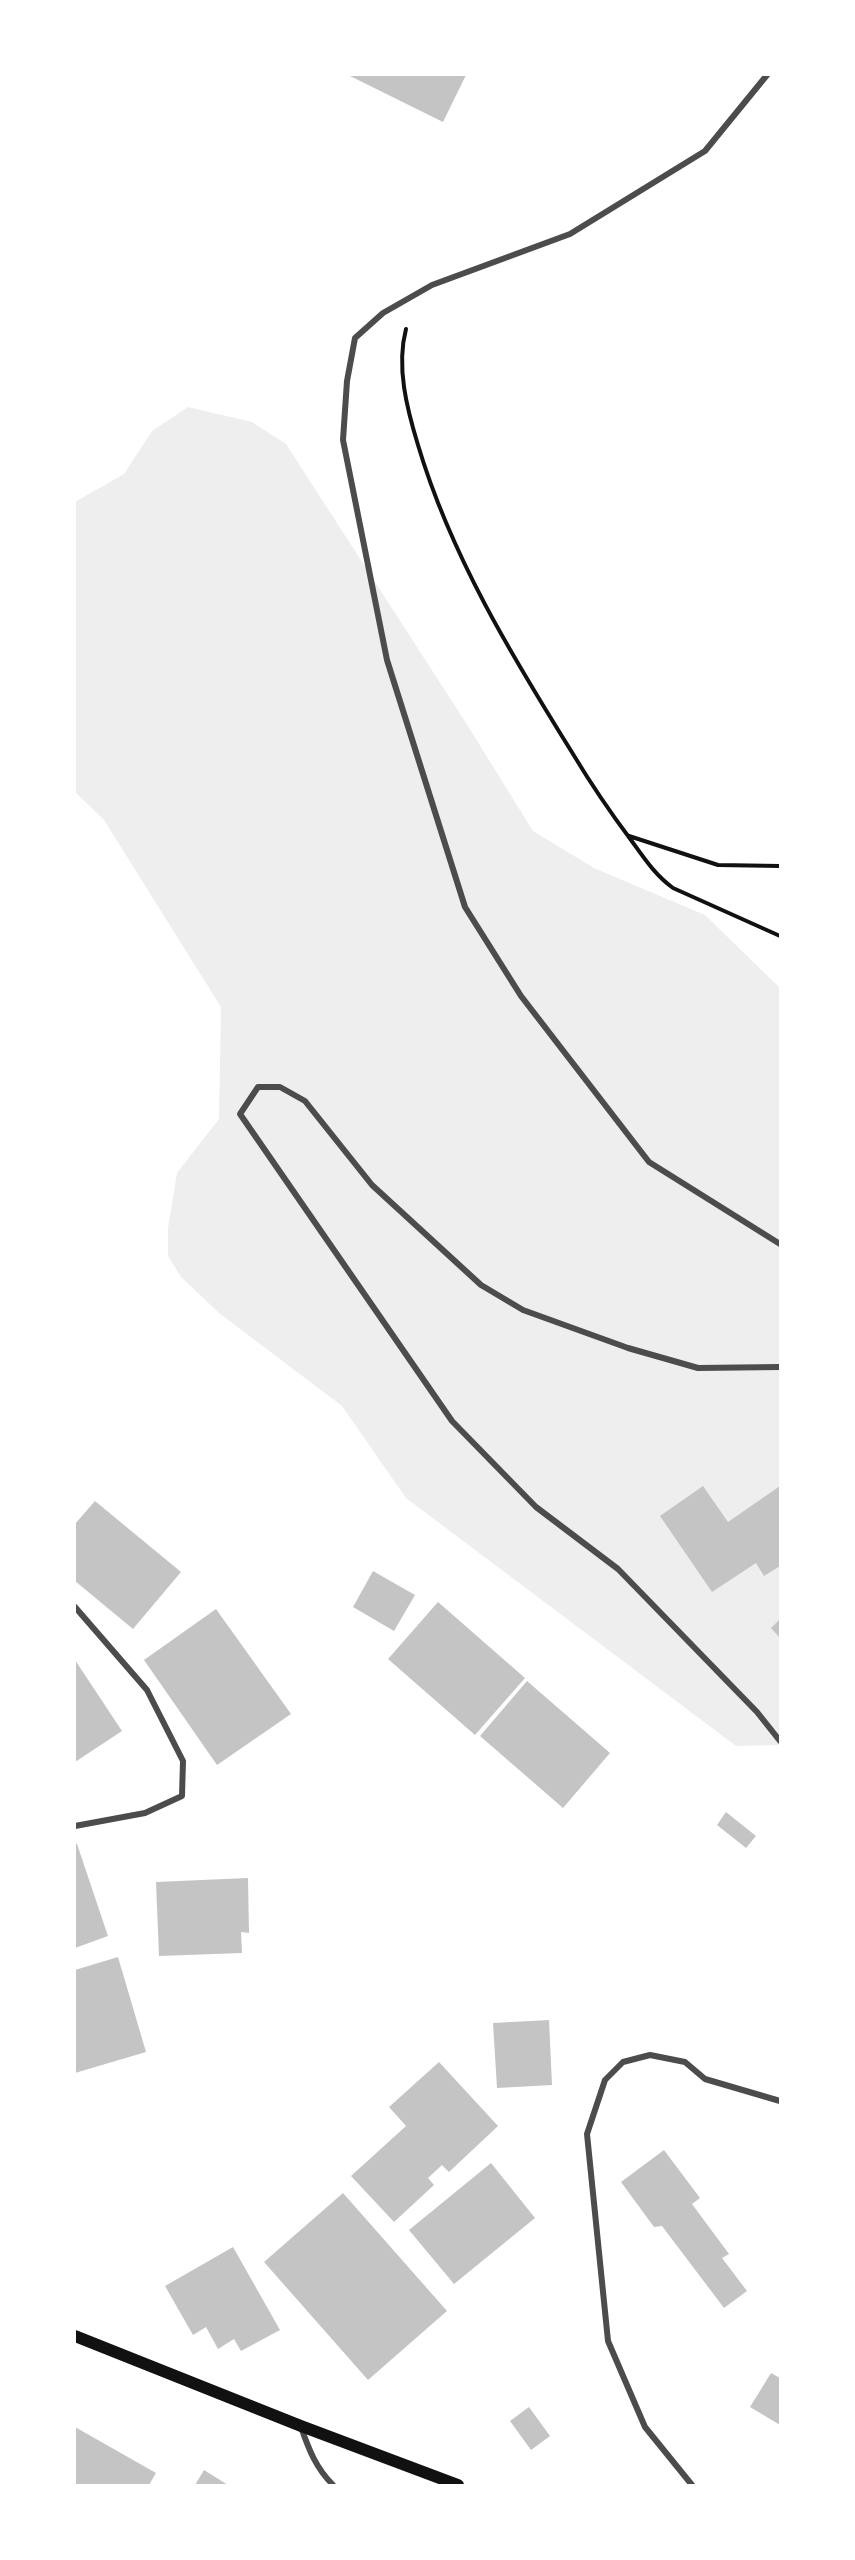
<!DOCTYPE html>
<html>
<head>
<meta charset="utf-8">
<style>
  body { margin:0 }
  #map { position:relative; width:855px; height:2560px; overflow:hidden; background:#fff; font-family:"Roboto Condensed",sans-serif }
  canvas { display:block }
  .frame { position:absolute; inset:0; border:76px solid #fff; pointer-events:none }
</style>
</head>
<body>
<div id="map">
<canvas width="855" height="2560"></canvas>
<div class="frame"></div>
</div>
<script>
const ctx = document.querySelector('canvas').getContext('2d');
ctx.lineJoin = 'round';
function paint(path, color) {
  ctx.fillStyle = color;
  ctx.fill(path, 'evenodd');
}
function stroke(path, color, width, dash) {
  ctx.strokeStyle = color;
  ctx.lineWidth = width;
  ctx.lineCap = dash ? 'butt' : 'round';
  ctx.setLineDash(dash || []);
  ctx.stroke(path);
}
const green = new Path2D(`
  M188,407l64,15 34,22 180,279 67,108 61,37 111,47 75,73v757l-44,1 -330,-248 -64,-92 -123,-93 -38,-36 -13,-21v-28l9,-55 42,-54 2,-112 -117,-187 -29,-28v-290l49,-28 28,-43z`);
const building = new Path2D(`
  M348,75h118l-23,47z
  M703,1486l25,36 52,-36v80l-16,10 -8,-13 -44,29 -52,-76z
  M95,1501l86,71 -48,57 -58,-48v-57z
  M373,1571l42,24 -21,36 -41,-24z
  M438,1602l87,76 -50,57 -87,-76z
  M216,1609l75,105 -74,51 -73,-105z
  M780,1619v19l-9,-10z
  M75,1660l47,71 -47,31z
  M527,1681l83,72 -47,55 -83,-72z
  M726,1812l30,24 -10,12 -29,-23z
  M75,1844h2l31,92 -33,12z
  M248,1878l1,55 -8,-1 1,21 -83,3 -3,-74z
  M118,1957l28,95 -71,21v-103z
  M549,2020l3,65 -55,3 -4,-65z
  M439,2062l59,64 -49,46 -7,-7 -14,13 6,7 -40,37 -43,-46 55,-50 -17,-19z
  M664,2150l36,48 -8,6 37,50 -7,4 25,33 -23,17 -62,-82 -8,1 -33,-45z
  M491,2163l44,55 -81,66 -45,-54z
  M343,2193l104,118 -79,69 -104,-118z
  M233,2247l47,83 -39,21 -7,-12 -16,10 -12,-22 -13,8 -28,-49z
  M771,2373l9,5v47l-30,-18z
  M529,2407l21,29 -19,14 -21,-29z
  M75,2427l81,46 -7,12h-74z
  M204,2470l24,15h-33z`);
const path = new Path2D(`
  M406,329c-10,38 1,80 12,116 33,111 94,211 155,309 18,30 37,58 58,86 13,18 24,35 42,48l107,48
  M629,836l89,29 62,1`);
const minor = new Path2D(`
  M767,75l-62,76 -135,83 -138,51 -49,28 -28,25 -8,43 -4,59 44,220 78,247 56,89 128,166 131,82
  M780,1367l-82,1 -70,-20 -105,-38 -42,-25 -109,-100 -67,-84 -25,-14h-22l-18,27 212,307 84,86 82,62 139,143 23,29
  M75,1607l72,83 36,71 -1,35 -37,17 -70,13
  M301,2427c8,23 15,41 32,58
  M692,2485l-47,-58 -37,-86 -21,-207 18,-54 18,-18 27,-7 35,7 20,17 75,22`);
const secondary = new Path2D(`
  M75,2336l226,90 157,59`);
paint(green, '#eee');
paint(building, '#c4c4c4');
stroke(path, '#111', 4);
stroke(minor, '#4c4c4c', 6);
stroke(secondary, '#111', 12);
</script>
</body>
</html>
